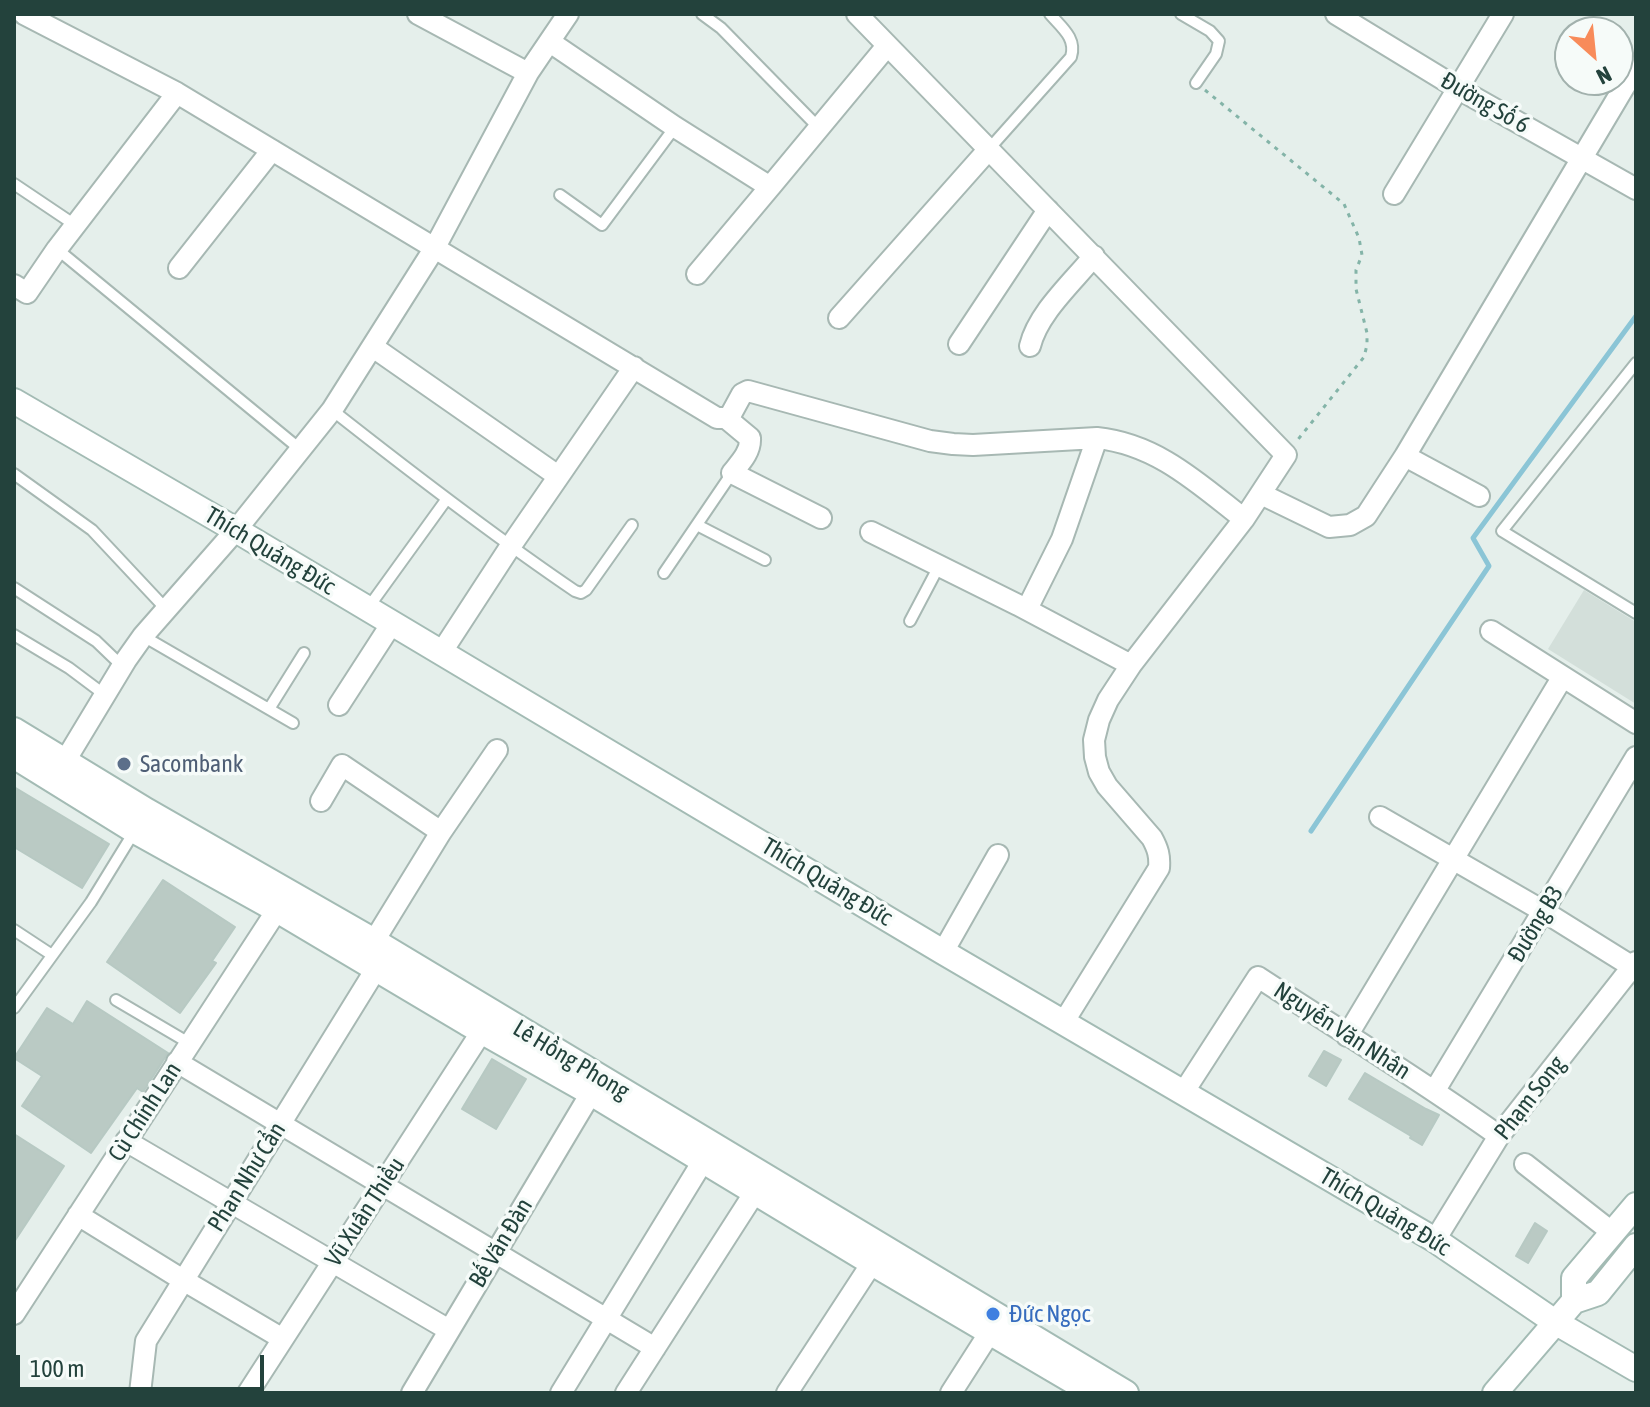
<!DOCTYPE html>
<html>
<head>
<meta charset="utf-8">
<style>
  body { margin:0 }
  #map { position:relative; width:1650px; height:1407px; overflow:hidden; background:#e5efeb; font-family:"Asap Condensed",sans-serif }
  canvas { display:block }
  .frame { position:absolute; inset:0; border:16px solid #23423c; pointer-events:none }
  .north { position:absolute; left:1554px; top:16px; width:80px; height:80px; box-sizing:border-box; background:#f6fbf9; border:2px solid #a2b1ad; border-radius:50%; rotate:153deg; font-size:22px; font-weight:700; line-height:32px; text-align:center; color:#23423c }
  .north::after { content:''; display:block; margin:auto; width:28px; height:36px; background:#f88b5a; clip-path:polygon(50% 0,100% 100%,50% 72%,0 100%) }
  .scale { position:absolute; left:16px; top:1355px; width:248px; height:36px; box-sizing:border-box; border:4px solid #23423c; border-top:0; padding-left:10px; font-size:24px; line-height:28px; white-space:nowrap; color:#23423c; -webkit-text-stroke:6px #f6fbf9; paint-order:stroke }
</style>
</head>
<body>
<div id="map">
<canvas width="1650" height="1407"></canvas>
<div class="frame"></div>
<div class="north">N</div>
<div class="scale">100 m</div>
</div>
<script>
const ctx = document.querySelector('canvas').getContext('2d');
ctx.lineJoin = 'round';
function paint(path, color) {
  ctx.fillStyle = color;
  ctx.fill(path, 'evenodd');
}
function stroke(path, color, width, dash) {
  ctx.strokeStyle = color;
  ctx.lineWidth = width;
  ctx.lineCap = dash ? 'butt' : 'round';
  ctx.setLineDash(dash || []);
  ctx.stroke(path);
}
function drawText(font, color, halo, rows, align = 'center') {
  ctx.font = font + ' "Asap Condensed",sans-serif';
  ctx.lineWidth = 7;
  ctx.setLineDash([]);
  ctx.textBaseline = 'middle';
  ctx.strokeStyle = halo;
  ctx.fillStyle = color;
  for (const [text, x, y, turn = 0] of rows) {
    ctx.save();
    ctx.translate(x, y);
    ctx.rotate((+turn || 0) * Math.PI / 180);
    ctx.textAlign = isNaN(turn) ? turn : align;
    if (halo) ctx.strokeText(text, 0, 0);
    ctx.fillText(text, 0, 0);
    ctx.restore();
  }
}
const built = new Path2D(`
  M1584,590l52,32v82l-88,-55z`);
const stream = new Path2D(`
  M1311,831l178,-265 -16,-28 163,-222`);
const building = new Path2D(`
  M14,787l95,57 -27,44 -68,-41z
  M163,880l72,47 -23,34 4,2 -36,50 -73,-51z
  M87,1001l81,52 -25,39 -6,-4 -46,65 -69,-47 20,-30 -28,-18 33,-50 26,16z
  M1324,1051l17,9 -15,26 -17,-10z
  M492,1059l34,20 -30,50 -34,-20z
  M1365,1073l61,36 13,6 -17,30 -12,-7 1,-2 -62,-37z
  M14,1134l50,32 -50,76z
  M1535,1223l12,8 -19,32 -12,-7z`);
const path = new Path2D(`
  M1205,90l139,114 15,34 3,17 -6,15v19l11,44v12l-3,12 -68,85`);
const lane = new Path2D(`
  M702,14l19,14 98,100
  M1181,14l29,17 9,10 -3,13 -20,29
  M989,149l82,-92c6,-19 -10,-30 -21,-43
  M14,184l61,41
  M560,195l42,30 73,-98
  M57,249l244,201
  M1636,363l-134,168 134,82
  M332,410c80,63 159,124 243,181l6,2 5,-3 46,-65
  M14,474l78,56 74,79
  M697,525l68,35
  M664,573l68,-100
  M14,588l82,53 26,25
  M368,608l78,-108
  M910,621l29,-55
  M14,635l55,33 36,27
  M143,636l150,87
  M269,709l35,-56
  M14,930l38,25
  M116,1000l73,43
  M14,1008l77,-106 43,-70`);
const street = new Path2D(`
  M24,14l153,79 540,325h9l4,-2 12,-22 6,-3 182,50 23,3 20,1 124,-7c60,6 102,46 147,81
  M418,14l110,59
  M857,14l429,441 -42,64 -113,146 -23,35 -9,20 -5,20 1,17 4,15 8,14 45,52c6,11 8,18 7,30l-96,155
  M1336,14l123,75 177,100
  M550,42l125,85 95,60 117,-141
  M1394,194l109,-180
  M179,268l93,-118
  M697,274l73,-87
  M14,285l13,8 30,-44 120,-156
  M839,318l150,-169
  M959,344l89,-134
  M1030,346c8,-33 42,-63 64,-90
  M373,347l185,129
  M726,418l24,20c1,14 -10,25 -18,35l89,45
  M1405,456l74,40
  M1261,494l68,33 21,-2 16,-9 39,-60 231,-389
  M871,532l147,73 113,60
  M1027,609l35,-70 35,-101
  M1491,631l145,92
  M441,653l69,-106 124,-180
  M339,705l53,-82
  M65,761l61,-101 17,-24 93,-106 96,-120 102,-161 94,-176 40,-59
  M321,801l21,-36 99,67 -67,109
  M1380,817l163,94 93,58
  M441,832l56,-82
  M943,952l55,-97
  M1347,1036l215,-358
  M177,1062l478,286
  M1435,1090l201,-333
  M1183,1093l75,-116c81,53 163,103 241,159
  M126,1141l323,189
  M1525,1164l88,69
  M78,1215l105,65 100,59
  M1435,1240l64,-104 137,-174
  M14,1314l263,-404
  M140,1393l6,-52 230,-372
  M248,1393l234,-362
  M412,1393l179,-300
  M561,1393l142,-232
  M626,1393l129,-201
  M787,1393l85,-130
  M951,1393l39,-61`);
const secondary = new Path2D(`
  M14,401l222,129 707,422 492,288 120,82 81,47
  M14,730l133,81 227,130 752,452
  M14,756l121,75 142,79 190,113 124,70 281,170 221,130
  M1574,1301v-23l62,-73
  M1495,1393l79,-92 24,-8 38,-47`);
const markers = [
  [124,764,8,"#5c6f8a"],
  [993,1314,8,"#3f7fe0"]
];
const streetNames = [
  ["Đường Số 6",1485,103,30],
  ["Thích Quảng Đức",270,551,31],
  ["Thích Quảng Đức",827,882,31],
  ["Đường B3",1536,924,-59],
  ["Nguyễn Văn Nhân",1342,1031,33],
  ["Lê Hồng Phong",571,1060,31],
  ["Phạm Song",1530,1098,-52],
  ["Cù Chính Lan",145,1112,-57],
  ["Phan Như Cẩn",247,1177,-58],
  ["Vũ Xuân Thiều",365,1212,-57],
  ["Thích Quảng Đức",1385,1212,31],
  ["Bế Văn Đàn",501,1243,-59]
];
const serviceNames = [
  ["Sacombank",140,764]
];
const shopNames = [
  ["Đức Ngọc",1009,1314]
];
paint(built, '#d3dfda');
stroke(stream, '#8bc5d6', 5);
paint(building, '#bacac4');
stroke(building, '#b7c9c3', 2);
stroke(lane, '#a7b8b3', 14);
stroke(street, '#a7b8b3', 24);
stroke(secondary, '#a3bbb4', 28);
stroke(path, '#84b4a8', 3, [4, 6]);
stroke(lane, '#fff', 10);
stroke(street, '#fff', 20);
stroke(secondary, '#fff', 24);
for (const [x, y, r, color] of markers) {
  const dot = new Path2D();
  dot.arc(x, y, r, 0, 2 * Math.PI);
  ctx.fillStyle = color;
  ctx.fill(dot);
  stroke(dot, '#f6fbf9', 3);
}
drawText('24px', '#23423c', '#f6fbf9', streetNames);
drawText('24px', '#4e5e75', '#f6fbf9', serviceNames, 'left');
drawText('24px', '#366cbe', '#f6fbf9', shopNames, 'left');
</script>
</body>
</html>
